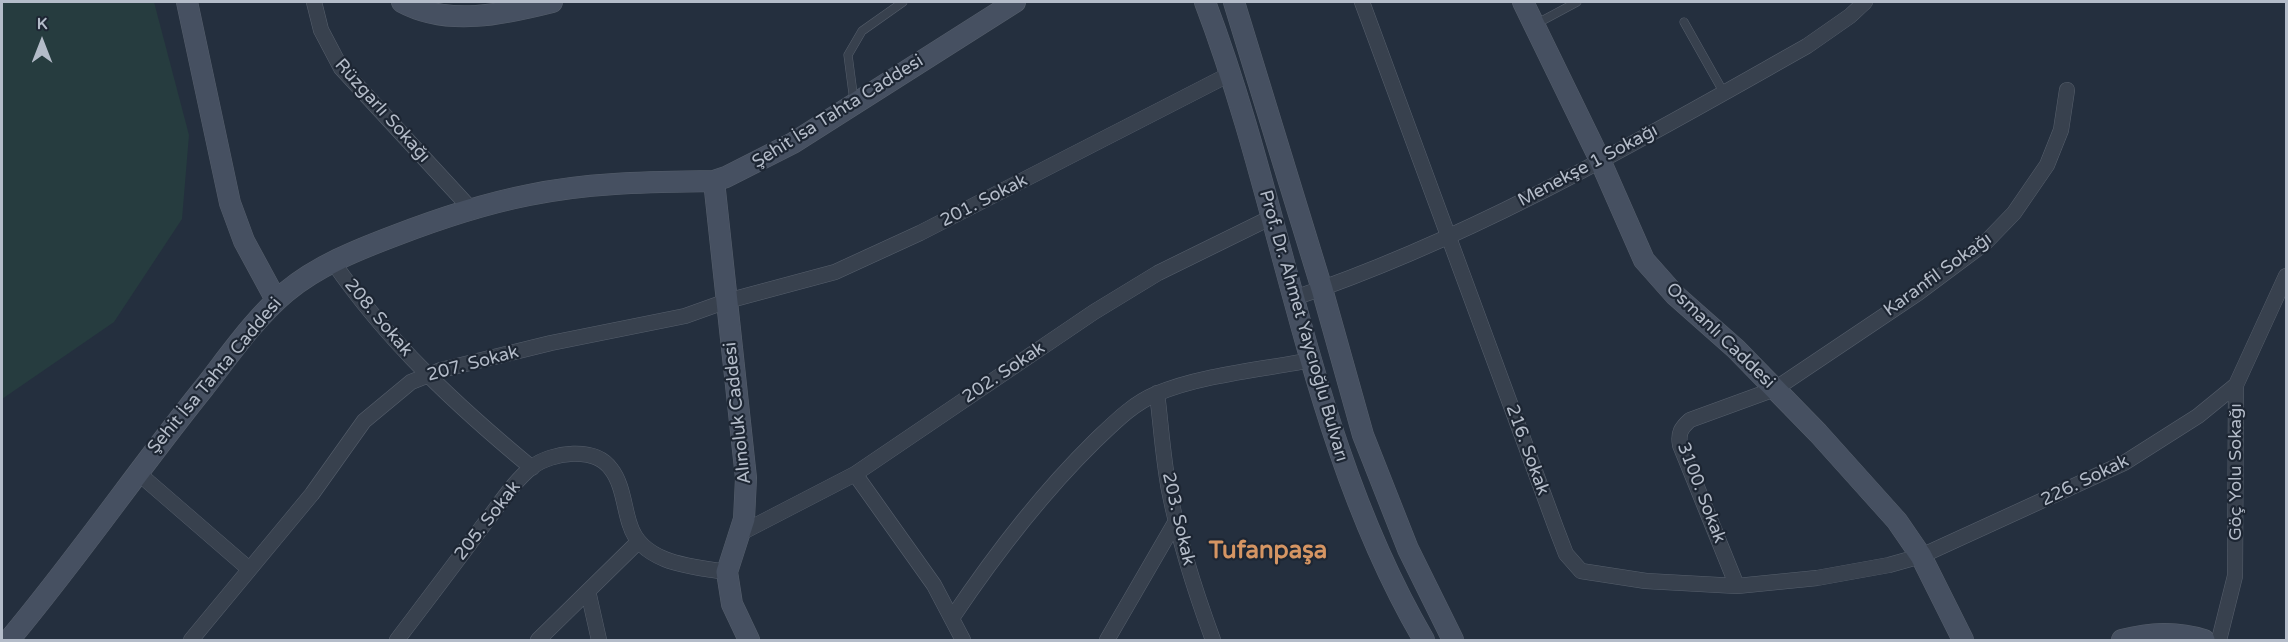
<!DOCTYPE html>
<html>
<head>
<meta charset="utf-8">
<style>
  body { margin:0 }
  #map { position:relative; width:2288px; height:642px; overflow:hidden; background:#242f3e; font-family:"Varela Round",sans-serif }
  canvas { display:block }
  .frame { position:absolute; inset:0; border:3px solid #b4bcc9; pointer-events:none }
  .north { position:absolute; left:12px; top:12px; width:60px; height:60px; -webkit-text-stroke:4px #1d2633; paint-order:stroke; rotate:0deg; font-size:16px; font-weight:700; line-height:24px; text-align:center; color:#b4bcc9 }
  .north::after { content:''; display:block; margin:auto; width:21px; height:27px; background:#b4bcc9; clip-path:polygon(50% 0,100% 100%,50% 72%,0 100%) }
</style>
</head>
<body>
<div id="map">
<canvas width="2288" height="642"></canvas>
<div class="frame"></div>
<div class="north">K</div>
</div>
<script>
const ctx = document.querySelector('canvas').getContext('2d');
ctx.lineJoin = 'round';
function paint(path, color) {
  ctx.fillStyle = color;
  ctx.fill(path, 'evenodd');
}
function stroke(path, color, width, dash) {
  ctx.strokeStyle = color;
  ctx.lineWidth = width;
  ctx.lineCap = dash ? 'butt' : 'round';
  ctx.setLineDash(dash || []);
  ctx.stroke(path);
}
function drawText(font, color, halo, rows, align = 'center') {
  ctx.font = font + ' "Varela Round",sans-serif';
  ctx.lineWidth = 4.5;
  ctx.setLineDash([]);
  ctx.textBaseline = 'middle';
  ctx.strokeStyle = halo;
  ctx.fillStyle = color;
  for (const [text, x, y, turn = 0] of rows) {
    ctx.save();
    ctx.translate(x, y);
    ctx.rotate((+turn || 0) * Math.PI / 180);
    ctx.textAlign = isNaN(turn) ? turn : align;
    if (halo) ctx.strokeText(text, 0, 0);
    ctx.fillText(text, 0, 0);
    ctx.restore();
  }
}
const green = new Path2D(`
  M2,2h152l35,133 -7,84 -68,103 -112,77z`);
const lane = new Path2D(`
  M1684,22l40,71
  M1536,24l41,-22
  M854,101l-6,-46 14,-24 41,-29`);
const street = new Path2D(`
  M314,2l7,28 20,38 130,141
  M1362,2l194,526 10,26 15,17 65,10 91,5 80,-8 72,-13 32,-9 203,-93 74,-47 38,-31
  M333,262c55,80 124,144 199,206
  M1294,298c181,-61 348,-159 513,-252l43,-30 15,-14
  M1157,393c4,32 6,65 12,97 10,51 26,101 44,150
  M137,472l112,97
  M855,474l79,111 29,55
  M739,534l116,-60 239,-162 64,-39 114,-56
  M1737,586l-57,-141c-2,-12 1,-17 10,-25l85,-31 143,-96 67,-50 29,-30 33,-48 14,-35 6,-40
  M588,591l11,49
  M952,618c43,-64 89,-124 143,-177 19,-18 37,-37 61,-47 44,-19 109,-25 156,-34
  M191,640l121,-146 52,-73 47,-39 30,-12 110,-27 134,-27 42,-15 108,-29 85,-39 310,-159
  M397,640c28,-37 57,-75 85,-113 16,-20 30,-44 50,-60 20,-15 63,-21 79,2 12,15 13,39 19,56 12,39 64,42 97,47
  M538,640l100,-98
  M1107,640l69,-119
  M2219,640l16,-64 1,-191 50,-109`);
const secondary = new Path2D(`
  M187,2l43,201 14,38 32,59
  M402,2c46,25 102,12 150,0
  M1205,2c80,210 104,442 219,638
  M1234,2l88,287 41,146 45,114 45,91
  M1523,2l77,158 44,100 31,35 61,54 82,84 79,88 24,35 42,84
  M714,181l32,297 -2,41 -17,53 5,32 17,36
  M9,640c68,-81 128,-169 194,-251 26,-33 51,-70 83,-97 31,-26 71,-42 108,-56 44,-17 89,-32 135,-41 61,-13 123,-13 185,-14l12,-4 67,-34 222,-141
  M2122,640c28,-7 54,-9 82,0`);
const streetNames = [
  ["Rüzgarlı Sokağı",382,111,48],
  ["Şehit İsa Tahta Caddesi",838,112,-32],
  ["Menekşe 1 Sokağı",1588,166,-28],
  ["201. Sokak",984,201,-27],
  ["Karanfil Sokağı",1938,275,-36],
  ["208. Sokak",378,318,50],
  ["Prof. Dr. Ahmet Yaycıoğlu Bulvarı",1303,326,74],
  ["Osmanlı Caddesi",1720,336,44],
  ["207. Sokak",473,364,-15],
  ["202. Sokak",1004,373,-34],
  ["Şehit İsa Tahta Caddesi",215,376,-50],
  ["Alınoluk Caddesi",738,413,-96],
  ["216. Sokak",1527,450,70],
  ["Göç Yolu Sokağı",2236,472,-90],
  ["226. Sokak",2085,481,-26],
  ["3100. Sokak",1701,493,69],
  ["203. Sokak",1178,519,77],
  ["205. Sokak",488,521,-52]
];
const districtNames = [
  ["Tufanpaşa",1268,552]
];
paint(green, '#263c3f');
stroke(lane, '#565f6c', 9);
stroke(street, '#565f6c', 16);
stroke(secondary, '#565f6c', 22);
stroke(lane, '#38414e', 8);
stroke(street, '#38414e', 15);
stroke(secondary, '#465061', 21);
drawText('18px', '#b4bcc9', '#1d2633', streetNames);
drawText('bold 24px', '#d59563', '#1d2633', districtNames);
</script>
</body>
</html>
